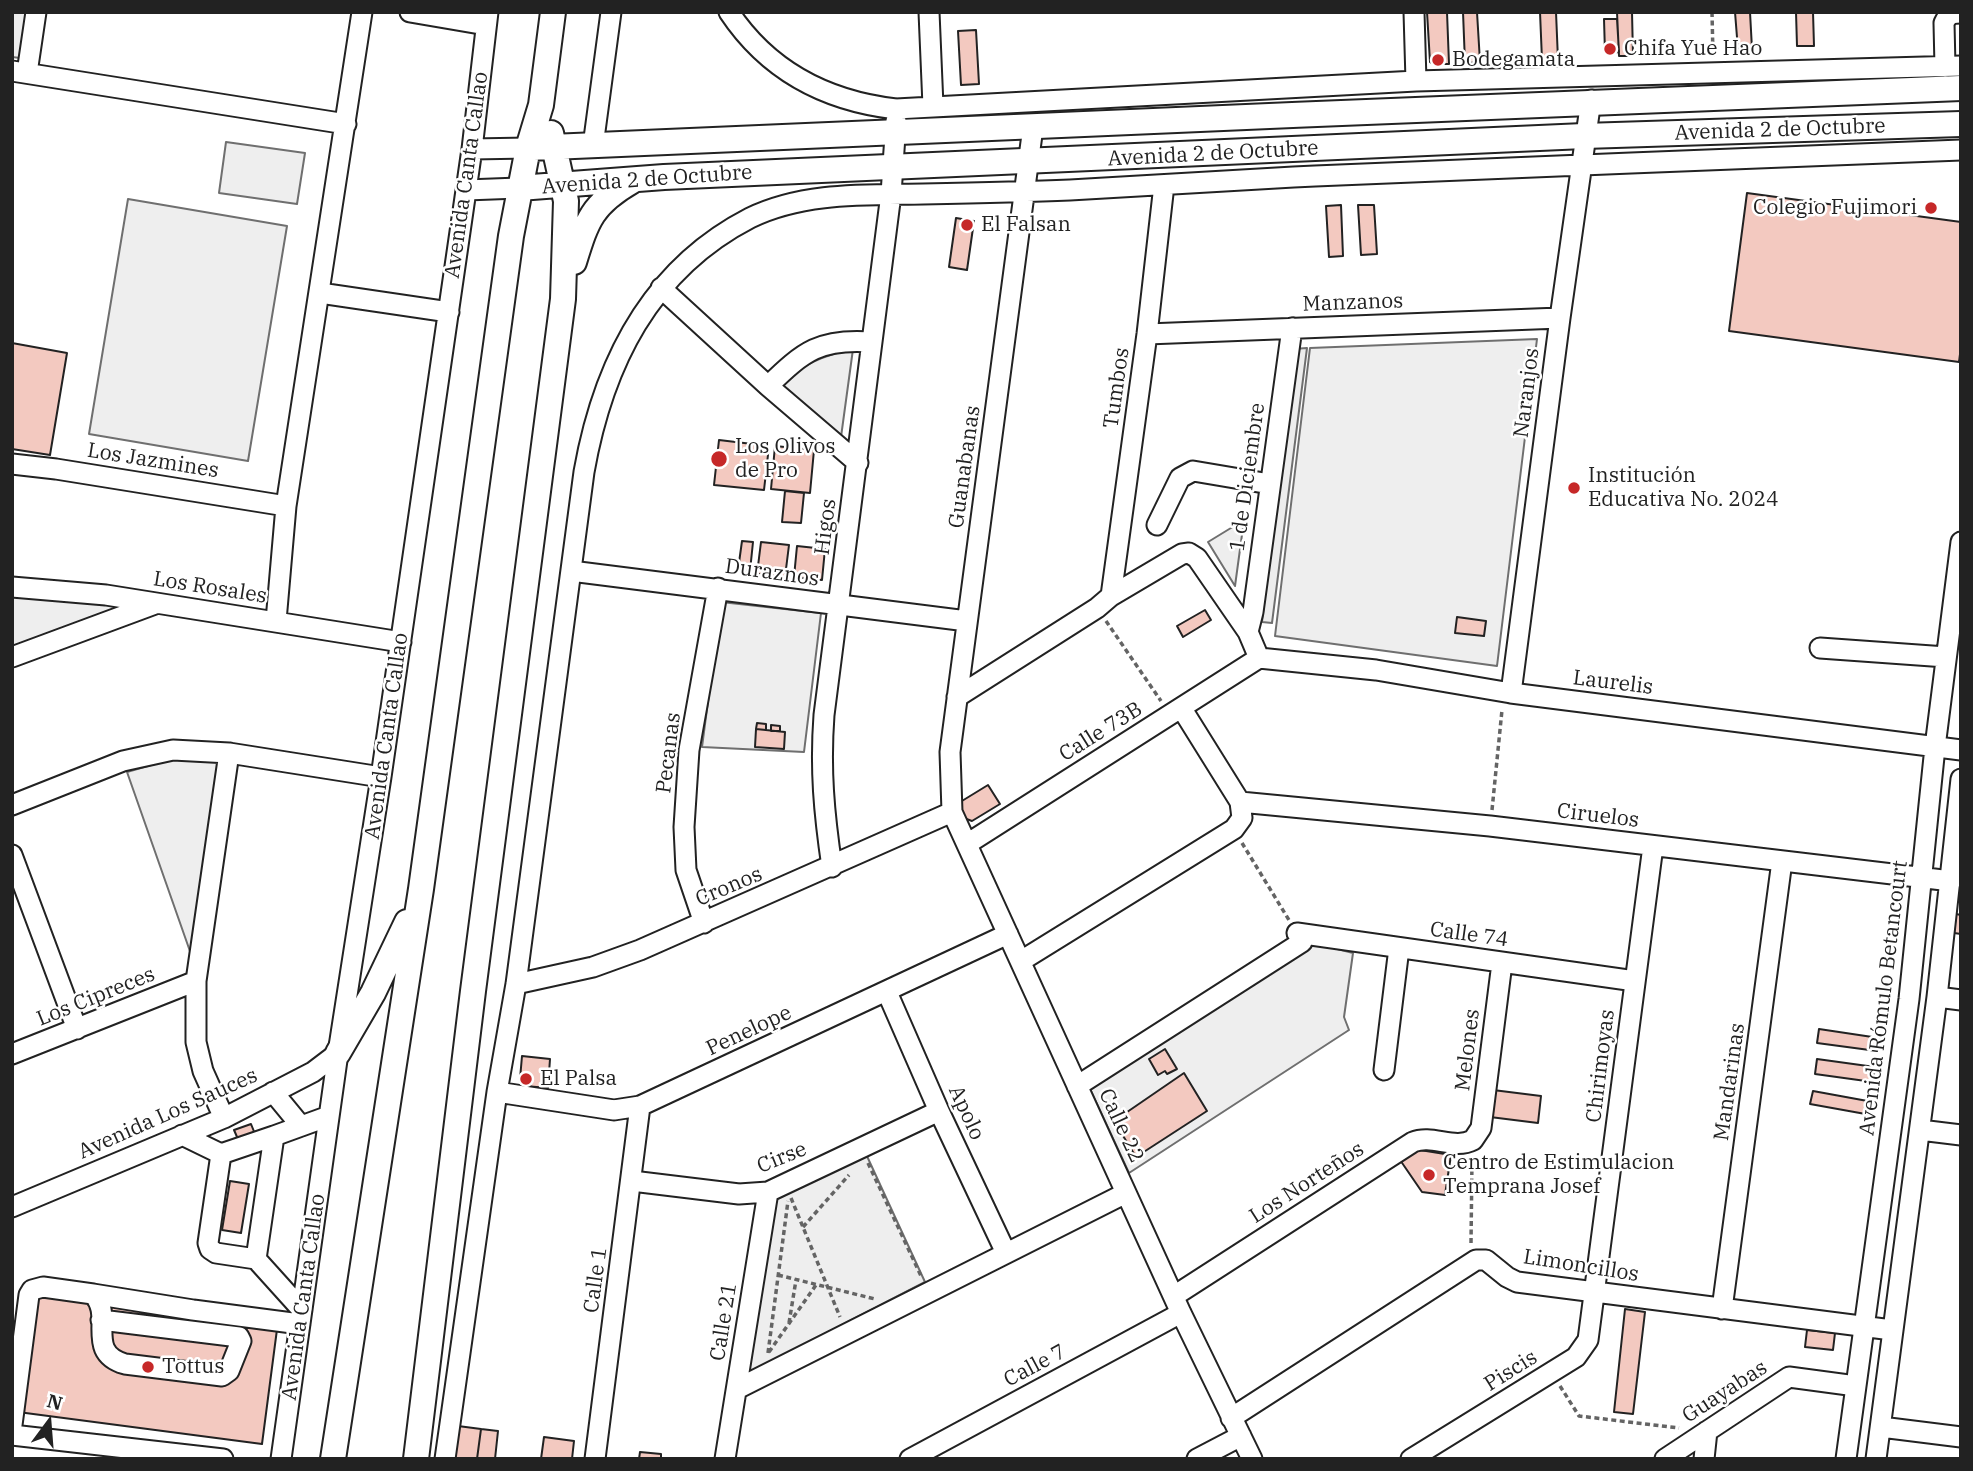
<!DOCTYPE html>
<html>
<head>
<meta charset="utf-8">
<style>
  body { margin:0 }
  #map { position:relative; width:1973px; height:1471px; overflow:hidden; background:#fff; font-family:"IBM Plex Serif",serif }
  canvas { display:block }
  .frame { position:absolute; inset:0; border:14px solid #222; pointer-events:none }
  .north { position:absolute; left:14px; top:1387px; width:70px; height:70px; -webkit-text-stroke:5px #fff; paint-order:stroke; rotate:16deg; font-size:19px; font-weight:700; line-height:28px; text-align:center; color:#222 }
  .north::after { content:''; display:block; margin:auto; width:24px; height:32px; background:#222; clip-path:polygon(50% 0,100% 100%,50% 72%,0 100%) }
</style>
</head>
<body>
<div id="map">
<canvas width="1973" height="1471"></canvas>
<div class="frame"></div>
<div class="north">N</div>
</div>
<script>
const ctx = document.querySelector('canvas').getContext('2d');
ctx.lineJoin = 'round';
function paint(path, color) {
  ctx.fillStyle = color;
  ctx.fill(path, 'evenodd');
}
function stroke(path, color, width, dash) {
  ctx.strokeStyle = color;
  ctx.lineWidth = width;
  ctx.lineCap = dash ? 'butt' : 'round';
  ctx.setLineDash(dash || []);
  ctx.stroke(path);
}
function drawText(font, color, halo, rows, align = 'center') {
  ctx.font = font + ' "IBM Plex Serif",serif';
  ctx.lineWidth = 5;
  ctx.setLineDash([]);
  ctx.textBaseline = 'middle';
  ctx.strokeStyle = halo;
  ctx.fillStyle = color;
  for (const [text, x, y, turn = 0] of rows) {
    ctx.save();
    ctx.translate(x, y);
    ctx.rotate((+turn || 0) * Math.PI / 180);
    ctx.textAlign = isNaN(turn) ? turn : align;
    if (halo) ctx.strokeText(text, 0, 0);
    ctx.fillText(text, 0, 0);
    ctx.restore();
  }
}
const green = new Path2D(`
  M12,12h15l-7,46 -8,-1z
  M226,142l79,11 -8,51 -78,-11z
  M128,199l159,27 -39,235 -159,-27z
  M1537,339l-40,327 -222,-30 35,-288z
  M853,349l-12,88 -62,-54c23,-18 45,-28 74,-34z
  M1244,520l-9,66 -27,-44z
  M12,593l124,11 -124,45z
  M721,602l100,11 -17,139 -102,-5z
  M172,759l47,3 -27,195 -65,-185z
  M1302,940l51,13 -9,64 5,13 -220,143 -44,-95z
  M866,1154l59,128 -176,91 26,-178z`);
const parking = new Path2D(`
  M1307,348l-35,275 -10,-1 31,-273z`);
const building = new Path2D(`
  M1427,12h20l2,52h-15l-4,-2z
  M1463,12h14l3,50 -15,1z
  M1540,12h16l2,48h-16z
  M1617,12h15l1,44h-14z
  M1735,12h15l2,37 -14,1z
  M1796,12h17l1,34h-17z
  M1604,19h13l2,33 -14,1z
  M976,30l3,54 -18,1 -3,-54z
  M1747,193l214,29v124l-2,16 -230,-31z
  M1341,205l2,51 -14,1 -3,-51z
  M1358,205h16l3,49 -16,1z
  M956,218l18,3 -7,49 -18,-3z
  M12,343l55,10 -17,102 -38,-6z
  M719,440l50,6 -5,44 -50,-5z
  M775,446l39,4 -4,43 -39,-4z
  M785,491l19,2 -3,30 -19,-1z
  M742,541l11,1 -3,29 -12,-1z
  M761,542l28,3 -4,32 -28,-3z
  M797,546l28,3 -3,31 -28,-3z
  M1205,610l6,10 -28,17 -6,-11z
  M1457,617l29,4 -2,15 -29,-3z
  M757,723l9,1v6l-10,-1z
  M771,725l9,1v5h-9z
  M756,729l29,3 -1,17 -29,-2z
  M988,785l12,19 -28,17 -11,-4 -4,-13z
  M1956,914l5,1v19l-7,-1z
  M1819,1029l60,9 -2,13 -60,-8z
  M1165,1049l12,20 -10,5 -2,-3 -7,4 -9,-16z
  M522,1056l28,3 -2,29 -23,-2 -5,-7z
  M1817,1059l58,8 -2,15 -58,-8z
  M1184,1073l23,38 -71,46 -22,-36z
  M1493,1090l48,6 -3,27 -48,-6z
  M1813,1091l60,11 -2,13 -61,-11z
  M251,1124l6,15 -16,7 -7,-16z
  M1420,1150l31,5 -6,40 -23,-3 -24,-35z
  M230,1181l19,3 -8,49 -19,-3z
  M35,1282l244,32 -17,130 -244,-32z
  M1625,1309l20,3 -12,102 -19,-2z
  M1807,1330l28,3 -2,17 -28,-3z
  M458,1426l23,3 -4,30h-23z
  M481,1429l17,2 -3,28h-18z
  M544,1437l30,4 -2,18h-31z
  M640,1452l21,2v5h-22z`);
const path = new Path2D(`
  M1712,12l1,45
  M1106,621l55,80
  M1492,810l10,-100
  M1242,843l47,77
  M868,1163l53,113
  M791,1198l49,119
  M803,1227l46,-52
  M1471,1243l1,-83
  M778,1275l97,24
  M789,1323l7,-43
  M769,1352l47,-67
  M768,1353l20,-152
  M1560,1386l19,30 100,12`);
const minor = new Path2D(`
  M410,12l76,13
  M729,12c40,60 97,89 167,97l520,-28 545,-15
  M929,12l4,94
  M1414,12l2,69
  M1945,67l-1,-44c4,-9 8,-10 17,-10
  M12,71l334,53
  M27,73l9,-61
  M1033,127l-83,625 2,60 229,501 71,146
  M593,146l18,-134
  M472,149l56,-1
  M466,190l53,-2
  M661,288l107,98 90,77
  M320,293l129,19
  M1147,334l413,-16
  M768,386c36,-35 52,-48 104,-44
  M12,464l44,5 230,37
  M1157,525l23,-47 13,-7 77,13
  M571,571l396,50
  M12,587l94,8 295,47
  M1111,596l36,-262 17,-149
  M276,621l10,-115 76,-494
  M1248,632l5,-20 39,-284
  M1820,648l126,9
  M12,657l143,-53
  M1259,658l117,12 135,23 450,57
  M1511,693l49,-375 31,-218
  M957,697l140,-89 14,-12 71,-42 7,-1 8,5 51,74 11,26
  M1240,802l250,24 461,55
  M12,805l111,-44 50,-11 56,3 152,24
  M967,844l292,-186
  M12,855l65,174
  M832,867c-8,-54 -12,-98 -8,-152l67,-521 5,-73
  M704,923l-18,-53 -2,-43 5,-77 29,-162
  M1297,933l338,48
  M1021,961l213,-132 8,-11 -2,-16 -58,-93
  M516,984l77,-17 47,-17 312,-138
  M887,992l52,119 67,142
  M1937,997l24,3
  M12,1054l184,-73
  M1384,1070l15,-122
  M1077,1086l225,-144
  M273,1092l28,34
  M497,1092l117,18 26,-4 368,-172
  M224,1118l-21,-47 -7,-29v-61l33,-228
  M1920,1130l41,5
  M182,1135l39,19 53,-18
  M221,1154l-13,89 2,6 6,4 40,6
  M632,1181l107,13 29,-2 171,-81
  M12,1207l212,-89 89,-46 25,-19
  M93,1294l100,16 107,14
  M1174,1296l239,-154c19,-8 41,8 60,-2l8,-12 21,-165
  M1722,1309l60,-448
  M302,1310l-46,-51 18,-123 55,-20
  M737,1389l389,-196
  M1231,1418l245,-158h10l21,17 10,5 375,48
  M12,1425l17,-130 3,-5 11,-3 50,7c22,22 -9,58 32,70l97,12 7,-5 12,-30 -2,-4 -138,-17
  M1881,1427l80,10
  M12,1435l211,24
  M281,1459l57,-406 43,-276 91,-628 16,-137
  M445,1459l52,-367 19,-108 68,-512c19,-107 65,-202 166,-254 53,-26 115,-23 173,-24 49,-1 98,-2 147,-4 81,-4 163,-10 245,-14 215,-10 431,-17 646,-26
  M595,1459l45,-353
  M725,1459l43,-267
  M910,1459l271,-146
  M1197,1459l44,-23
  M1411,1459l165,-102 12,-17 65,-494
  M1665,1459l124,-82 67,9
  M1704,1459l3,-28
  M1846,1459l63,-460 26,-252 26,-205
  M1876,1459l61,-462 24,-218`);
const major = new Path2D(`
  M528,148c478,-18 955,-44 1433,-60
  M519,188l145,-11 920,-41 377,-12
  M574,262c13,-42 18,-58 58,-81
  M338,1053l35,-60 34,-71
  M333,1459l88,-570 90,-653 17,-88 13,-43 12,-93
  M416,1459l57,-468 90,-692 3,-98 -15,-68`);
const markers = [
  [1610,49,7,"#c62828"],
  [1438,60,7,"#c62828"],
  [1931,208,7,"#c62828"],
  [967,225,7,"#c62828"],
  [719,459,9,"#c62828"],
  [1574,488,7,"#c62828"],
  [526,1079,7,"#c62828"],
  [1429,1175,7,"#c62828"],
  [148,1367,7,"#c62828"]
];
const poiNames = [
  ["Chifa Yue Hao",1624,49],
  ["Bodegamata",1452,60],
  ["Colegio Fujimori",1917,208,"right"],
  ["El Falsan",981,225],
  ["Los Olivos",735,447],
  ["de Pro",735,471],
  ["Institución",1588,476],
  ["Educativa No. 2024",1588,500],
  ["El Palsa",540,1079],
  ["Centro de Estimulacion",1443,1163],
  ["Temprana Josef",1443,1187],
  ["Tottus",162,1367]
];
const streetNames = [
  ["Avenida 2 de Octubre",1780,130,-2],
  ["Avenida 2 de Octubre",1213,154,-3],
  ["Avenida Canta Callao",467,175,-82],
  ["Avenida 2 de Octubre",647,180,-4],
  ["Manzanos",1353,303,-2],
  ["Tumbos",1117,388,-82],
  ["Naranjos",1527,393,-83],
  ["Los Jazmines",153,461,9],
  ["Guanabanas",965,467,-82],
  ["1 de Diciembre",1248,477,-82],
  ["Higos",826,527,-83],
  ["Duraznos",772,573,8],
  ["Los Rosales",210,588,9],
  ["Laurelis",1613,683,7],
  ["Calle 73B",1101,732,-32],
  ["Avenida Canta Callao",387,736,-82],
  ["Pecanas",669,753,-83],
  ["Ciruelos",1598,816,7],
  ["Cronos",729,887,-23],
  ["Calle 74",1469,935,8],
  ["Los Cipreces",96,997,-22],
  ["Avenida Rómulo Betancourt",1884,998,-83],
  ["Penelope",749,1031,-25],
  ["Melones",1468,1050,-83],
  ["Chirimoyas",1601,1066,-83],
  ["Mandarinas",1730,1082,-82],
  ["Apolo",966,1113,65],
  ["Avenida Los Sauces",168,1114,-24],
  ["Calle 22",1121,1126,65],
  ["Cirse",782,1158,-22],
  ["Los Norteños",1307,1183,-33],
  ["Limoncillos",1581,1266,9],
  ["Calle 1",596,1280,-82],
  ["Avenida Canta Callao",304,1297,-82],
  ["Calle 21",724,1322,-81],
  ["Calle 7",1035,1366,-28],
  ["Piscis",1511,1371,-32],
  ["Guayabas",1725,1392,-33]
];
paint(green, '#eee');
stroke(green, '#6f6f6f', 2);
paint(parking, '#ededed');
stroke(parking, '#6f6f6f', 2);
paint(building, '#f3c9c0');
stroke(building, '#222', 2);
stroke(minor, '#222', 23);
stroke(major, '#222', 28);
stroke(path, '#646464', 3.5, [5, 3.5]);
stroke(minor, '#fff', 19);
stroke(major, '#fff', 24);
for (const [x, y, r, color] of markers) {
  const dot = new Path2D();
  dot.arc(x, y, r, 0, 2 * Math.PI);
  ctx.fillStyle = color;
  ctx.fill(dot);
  stroke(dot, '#fff', 2.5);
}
drawText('21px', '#222', '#fff', poiNames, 'left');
drawText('21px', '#222', '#fff', streetNames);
</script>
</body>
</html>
